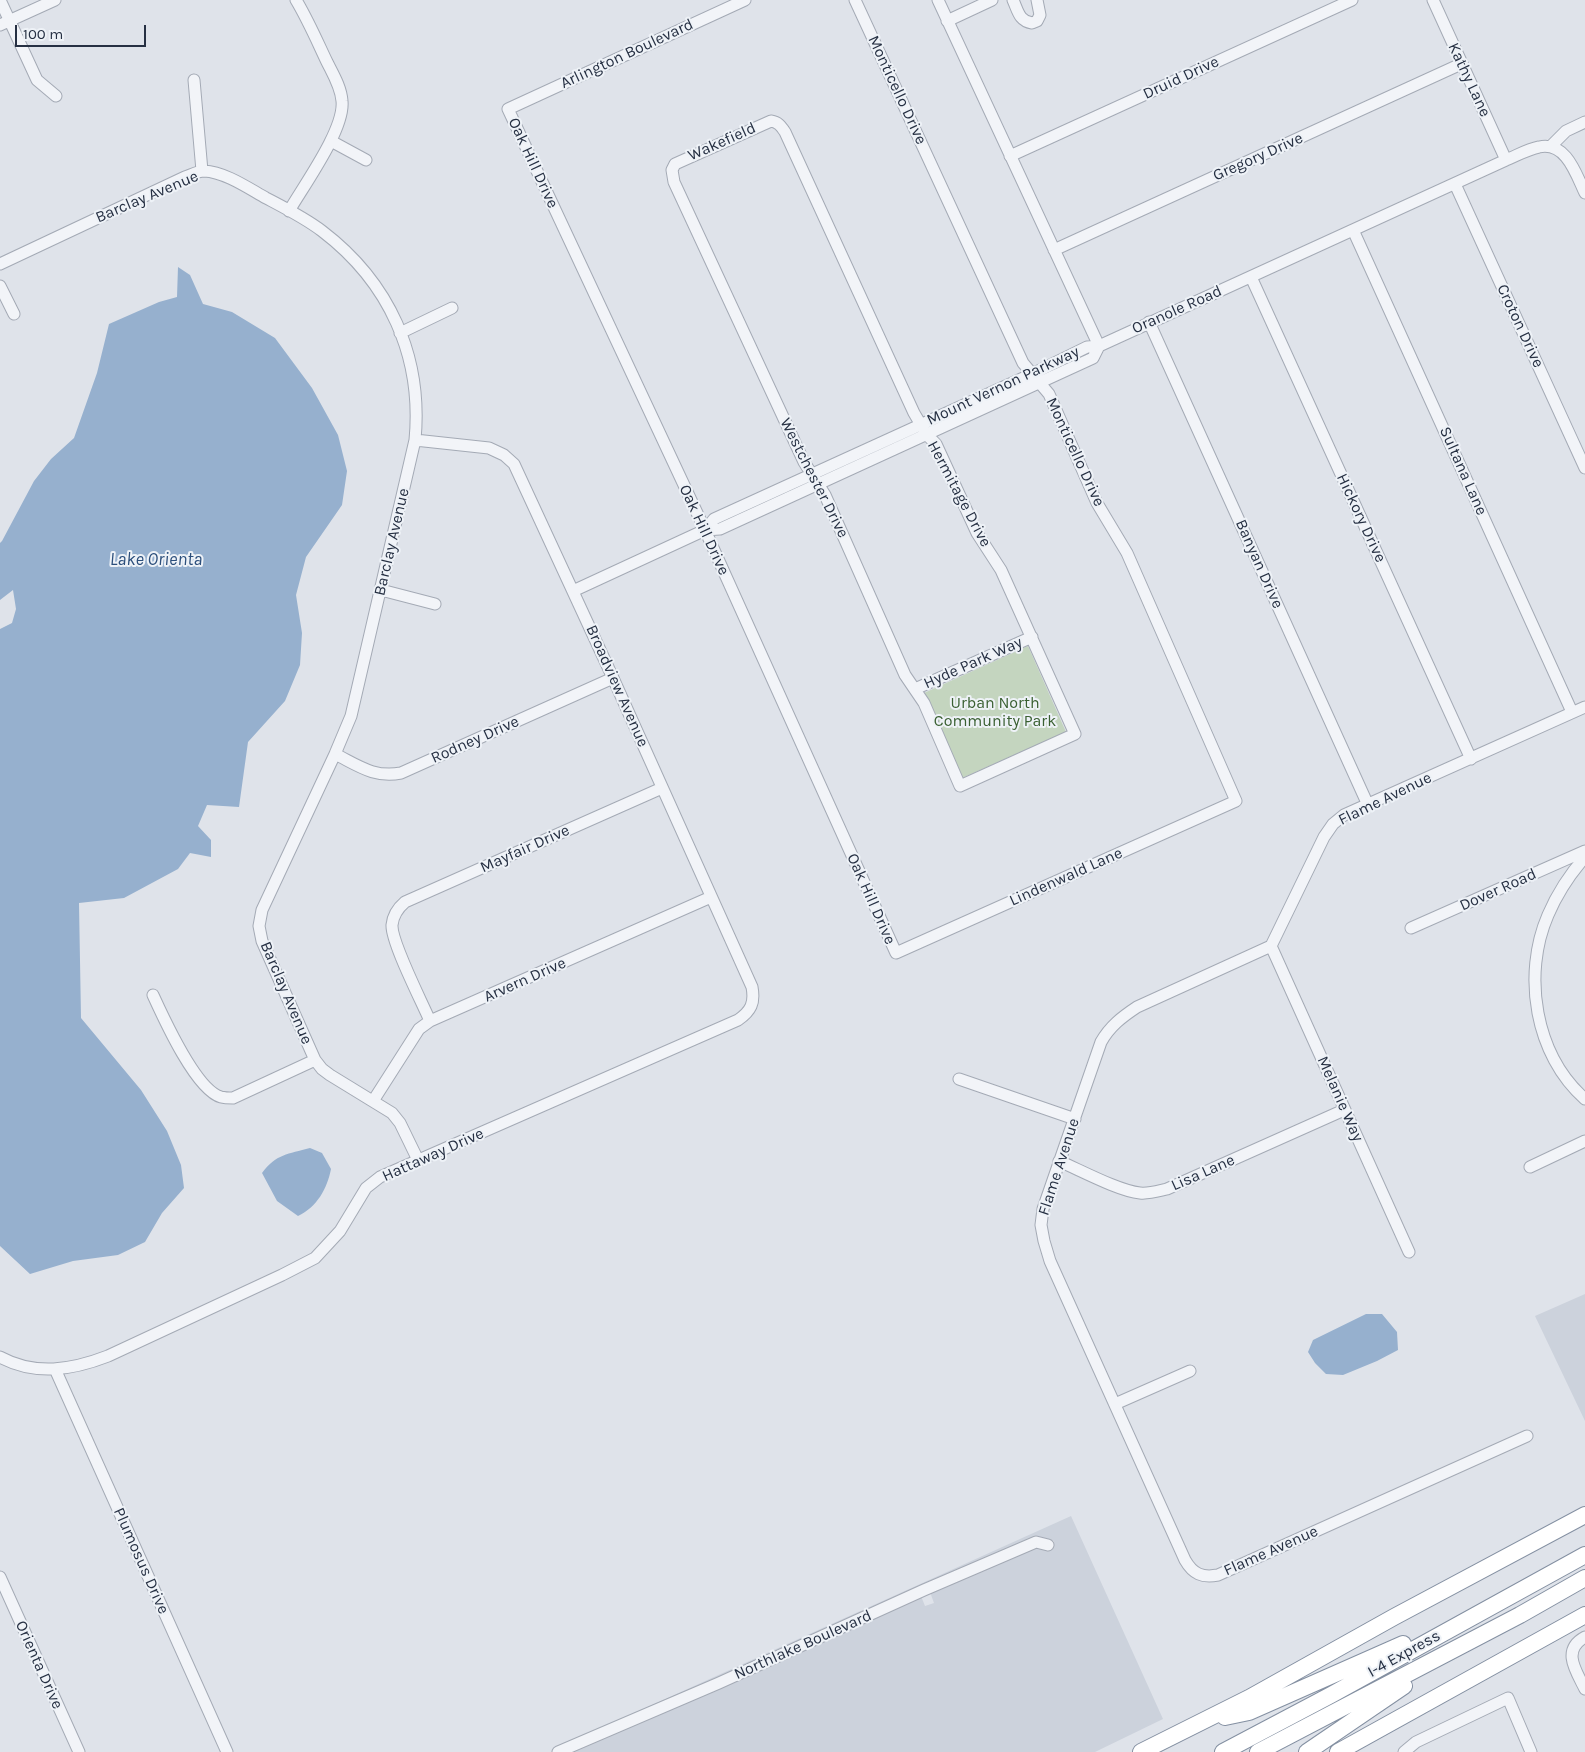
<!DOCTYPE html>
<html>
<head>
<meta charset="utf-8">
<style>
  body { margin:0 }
  #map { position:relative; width:1585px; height:1752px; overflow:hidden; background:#dfe3ea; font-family:Karla,sans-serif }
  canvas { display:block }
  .scale { position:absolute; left:15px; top:25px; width:131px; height:22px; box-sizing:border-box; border:2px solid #263043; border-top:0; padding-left:6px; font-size:15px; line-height:18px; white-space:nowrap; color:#263043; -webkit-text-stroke:4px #eef2f7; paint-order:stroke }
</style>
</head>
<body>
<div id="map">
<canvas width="1585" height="1752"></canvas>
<div class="scale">100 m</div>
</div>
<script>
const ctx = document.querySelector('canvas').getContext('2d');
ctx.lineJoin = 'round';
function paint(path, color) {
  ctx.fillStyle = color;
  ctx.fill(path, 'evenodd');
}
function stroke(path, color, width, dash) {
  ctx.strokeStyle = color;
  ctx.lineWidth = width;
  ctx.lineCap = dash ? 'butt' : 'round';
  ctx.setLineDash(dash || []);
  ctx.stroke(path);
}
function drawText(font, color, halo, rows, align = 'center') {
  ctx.font = font + ' Karla,sans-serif';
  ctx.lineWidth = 4;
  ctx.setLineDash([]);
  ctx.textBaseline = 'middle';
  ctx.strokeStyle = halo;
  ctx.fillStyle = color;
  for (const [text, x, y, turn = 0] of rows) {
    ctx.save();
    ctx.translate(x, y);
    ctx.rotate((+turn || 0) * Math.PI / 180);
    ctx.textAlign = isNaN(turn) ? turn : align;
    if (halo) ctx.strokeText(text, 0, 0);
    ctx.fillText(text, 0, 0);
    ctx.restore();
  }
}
const built = new Path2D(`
  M1585,1294v127l-50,-105z
  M1071,1516l92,203 -68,33h-526l352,-156 4,10 9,-3 -4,-11 106,-45 16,3 2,-9 -16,-4 -457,200z`);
const green = new Path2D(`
  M1028,646l38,86 -104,46 -38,-85z`);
const water = new Path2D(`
  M178,267l12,8 13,29 29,8 43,26 37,50 26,47 9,36 -5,34 -36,52 -10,38 6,38 -2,32 -15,36 -37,41 -9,65 -32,-2 -9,21 13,14v17l-21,-4 -12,16 -54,29 -45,5 2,115 60,72 26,41 14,34 3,23 -22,25 -17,29 -27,13 -45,6 -43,13 -30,-28v-617l12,-6 4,-14 -3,-19 -13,10v-57l2,-2 32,-60 17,-22 23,-21 23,-65 12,-49 50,-22 18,-5z
  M310,1148l12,5 9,16c-4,20 -14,38 -33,47l-21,-15 -15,-28c14,-19 26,-19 48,-25z
  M1366,1314h16l15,18 1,18 -21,11 -34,14 -17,-1 -11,-11 -7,-11 5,-12z`);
const minor = new Path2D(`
  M0,0l37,80 19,16
  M745,0l-237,109 197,421 191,423 340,-152 -109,-248 -30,-50 -48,-109 -26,-31 -168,-363
  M938,0l161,346
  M1013,0c5,11 6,21 19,23l5,-2 3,-6 -3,-15
  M1433,0l73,160
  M947,21l45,-21
  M0,25l55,-25
  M194,80l8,91
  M771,121c7,1 10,5 14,11l129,281 13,22 9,9 41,89 24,37 74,164 -115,52 -36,-83 -19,-28 -80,-180 -21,-33 -130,-280 -2,-12 3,-6z
  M331,141l35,19
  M1551,146l15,-15 19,-9
  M1010,156l342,-156
  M1455,184l130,284
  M289,211c15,-26 56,-82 53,-110 -1,-14 -9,-27 -15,-39 -10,-21 -19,-42 -31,-62
  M1353,230l219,482
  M1054,250l407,-186
  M0,264l185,-87c6,-2 13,-6 19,-6 21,1 44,17 62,27 19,10 39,20 56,33 67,51 101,125 93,209l-64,276 -16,38 -73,156 -3,16 3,15 53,119 7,9 8,6 62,38 8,10 18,37
  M1251,277l220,482
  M0,286l14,28
  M1149,322l219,483
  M400,333l52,-25
  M705,530l9,-11 318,-145 55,-27 12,-1 407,-186c10,-4 22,-11 33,-13 27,-6 37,27 46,46
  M381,590l54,14
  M573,591l132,-61 15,-1 373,-171 6,-12
  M915,689l117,-52
  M335,754c24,12 39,24 66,19l212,-95
  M1585,857c-15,17 -28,37 -37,58 -26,60 -13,140 37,184
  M1411,928l174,-77
  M1271,946l138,306
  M153,995c11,24 43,95 68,102 4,1 8,1 12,1l82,-38
  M430,1021c-8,-19 -39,-79 -38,-96 1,-10 6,-17 13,-23l257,-114
  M959,1079l116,40
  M373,1101l46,-72 11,-8 281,-124
  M1059,1161c21,9 60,30 81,32 9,1 18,-2 27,-4l177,-79
  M1530,1167l55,-26
  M0,1357c35,19 72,13 108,-1l174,-81 33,-17 25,-27 26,-43 14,-11 358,-157c13,-9 17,-17 14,-33l-139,-309 -99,-214 -10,-9 -15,-7 -74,-8
  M55,1369l172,383
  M1115,1404l75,-33
  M1527,1436l-309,139c-16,3 -25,-1 -33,-15l-135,-299 -6,-20 -3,-16 2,-16 58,-167c9,-16 21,-25 36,-35l134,-61 53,-109 9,-13 11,-9 241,-108
  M0,1577l79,175
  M1585,1637c-24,13 -9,34 0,52
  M558,1752l161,-69 205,-93 112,-48 12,3
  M1404,1752l12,-10 92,-44 23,54`);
const highway = new Path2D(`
  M1225,1717l24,-5 154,-68
  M1141,1752l108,-54 145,-81 191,-102
  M1223,1752l108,-57 254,-140
  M1258,1752l262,-137 65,-37
  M1307,1752l97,-66
  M1338,1752l247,-137`);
const streetNames = [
  ["Arlington Boulevard",627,54,-25],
  ["Druid Drive",1181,78,-25],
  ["Kathy Lane",1469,80,65],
  ["Monticello Drive",897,90,65],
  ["Wakefield",722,142,-24],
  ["Gregory Drive",1258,157,-24],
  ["Oak Hill Drive",533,163,65],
  ["Barclay Avenue",147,197,-23],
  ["Oranole Road",1177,310,-24],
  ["Croton Drive",1520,326,65],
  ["Mount Vernon Parkway",1003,386,-25],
  ["Monticello Drive",1075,452,65],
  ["Sultana Lane",1463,471,66],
  ["Westchester Drive",814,478,63],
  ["Hermitage Drive",959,494,62],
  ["Hickory Drive",1361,518,65],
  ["Oak Hill Drive",704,530,65],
  ["Barclay Avenue",392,542,-77],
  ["Banyan Drive",1259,564,66],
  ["Hyde Park Way",973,663,-24],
  ["Broadview Avenue",617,686,66],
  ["Rodney Drive",475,740,-24],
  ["Flame Avenue",1385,799,-26],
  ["Mayfair Drive",525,849,-24],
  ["Lindenwald Lane",1066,877,-24],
  ["Dover Road",1498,890,-24],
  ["Oak Hill Drive",871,899,66],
  ["Arvern Drive",525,980,-24],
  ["Barclay Avenue",286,993,67],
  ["Melanie Way",1340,1099,66],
  ["Hattaway Drive",433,1155,-24],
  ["Flame Avenue",1059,1167,-72],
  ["Lisa Lane",1203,1173,-24],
  ["Flame Avenue",1271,1551,-24],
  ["Plumosus Drive",141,1561,66],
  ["Northlake Boulevard",803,1645,-24],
  ["I-4 Express",1404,1654,-29],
  ["Orienta Drive",39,1665,66]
];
const parkNames = [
  ["Urban North",995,703],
  ["Community Park",995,721]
];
const waterNames = [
  ["Lake Orienta",156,560]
];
paint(built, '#ccd2dc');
paint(green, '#c4d5bf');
paint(water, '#96b0ce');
stroke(minor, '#a4aab5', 13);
stroke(highway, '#8490a2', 18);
stroke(minor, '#f2f4f8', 11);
stroke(highway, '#fff', 16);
drawText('16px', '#263043', '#eef2f7', streetNames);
drawText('16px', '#3a6032', '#eef2f7', parkNames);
drawText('italic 18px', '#2b4e7b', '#eef2f7', waterNames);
</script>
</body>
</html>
